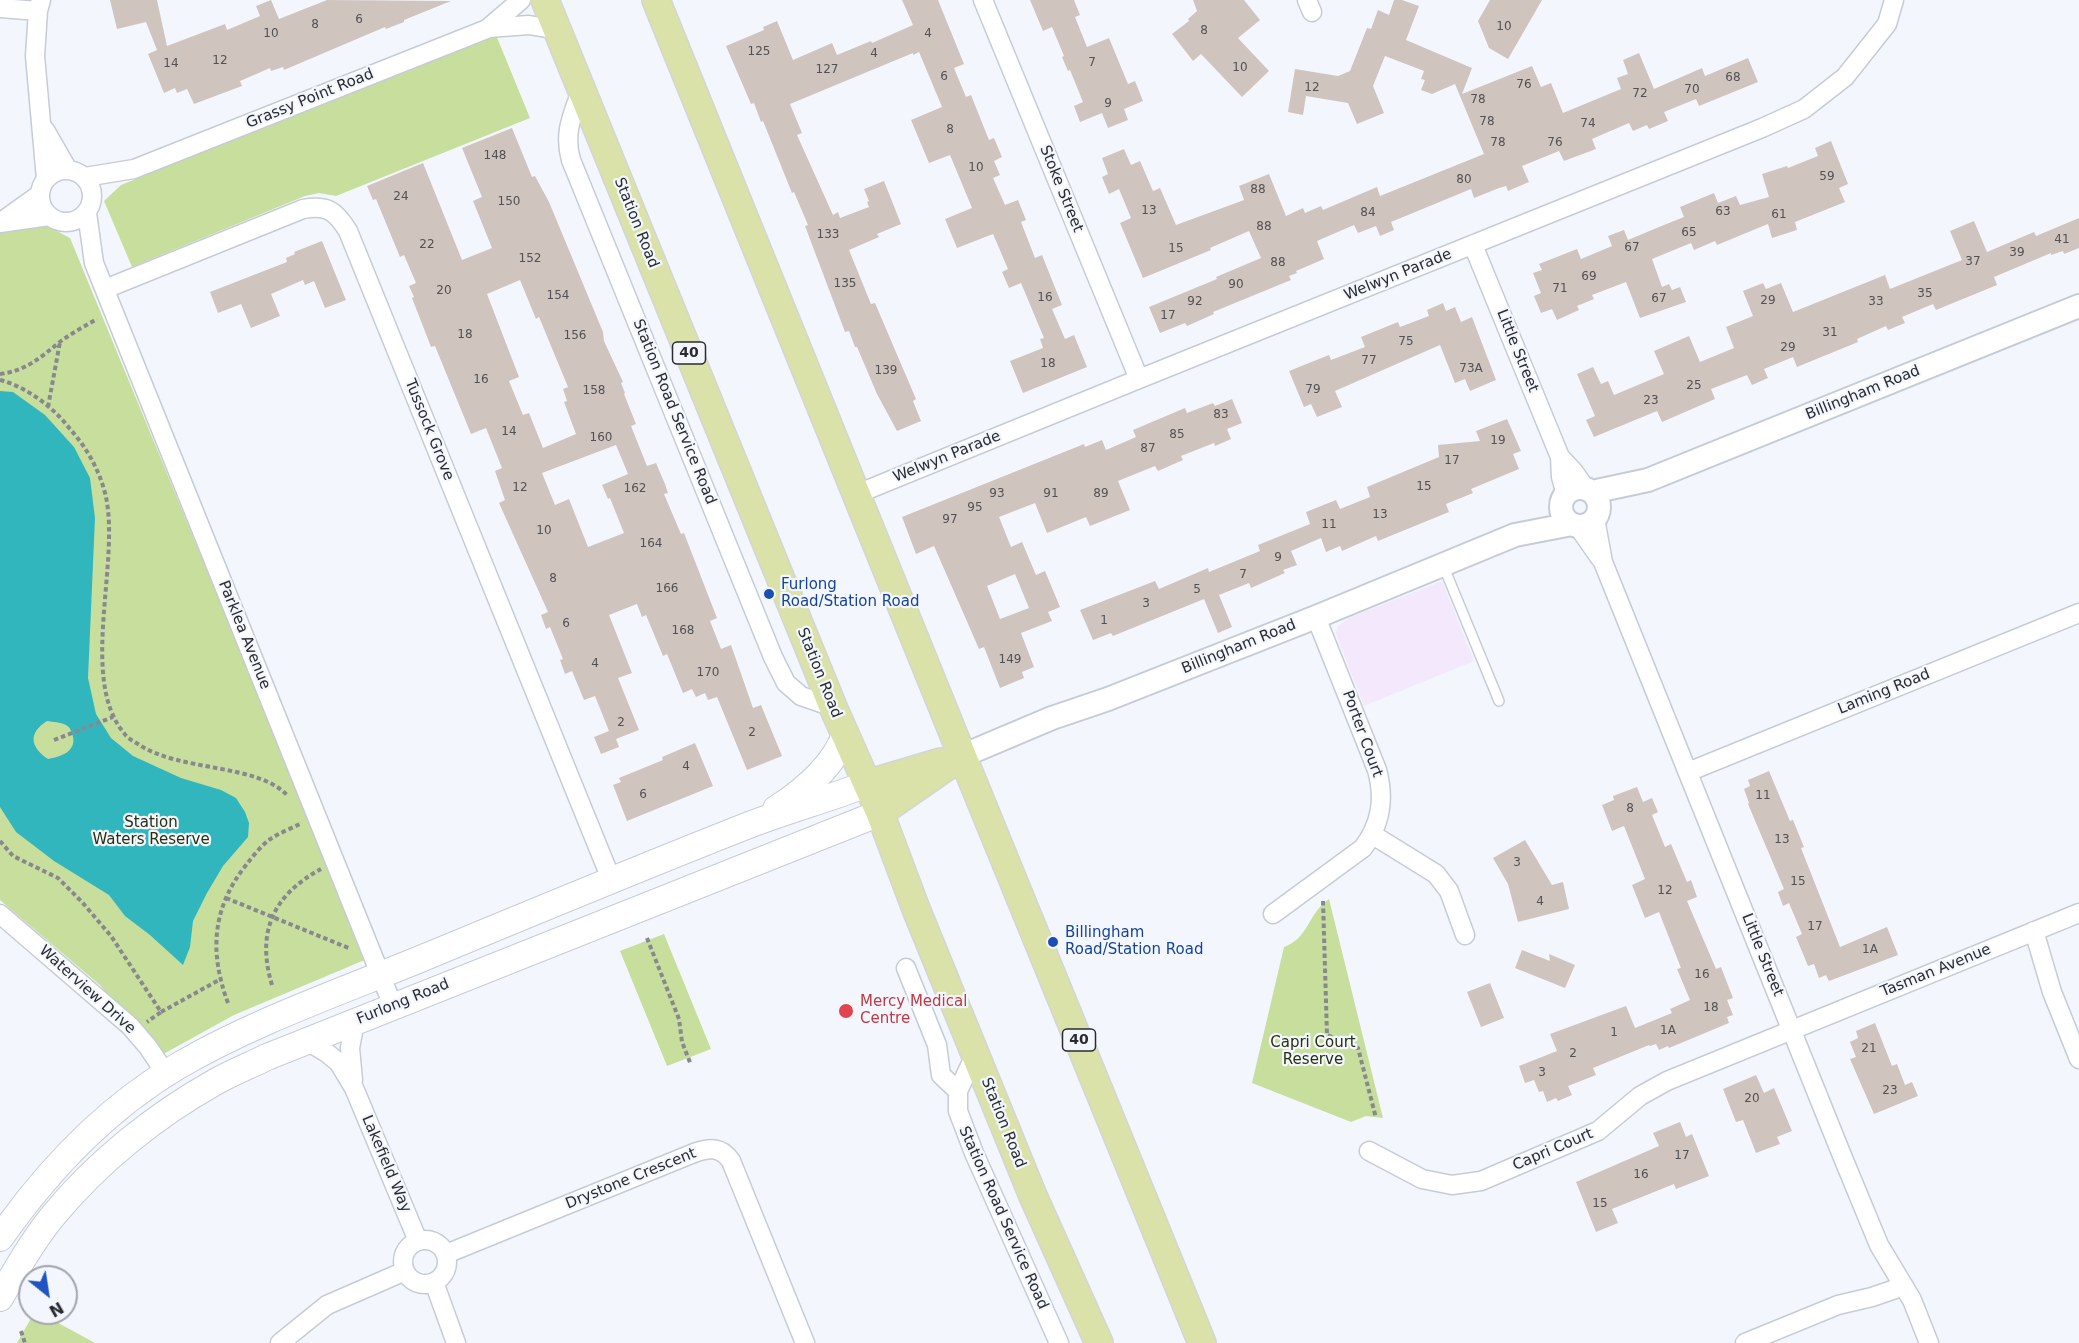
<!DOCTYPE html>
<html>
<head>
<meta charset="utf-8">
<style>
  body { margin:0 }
  #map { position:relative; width:2079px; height:1343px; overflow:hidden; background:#f3f7fd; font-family:"DejaVu Sans",sans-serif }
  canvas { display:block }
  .north { position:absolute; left:18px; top:1265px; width:60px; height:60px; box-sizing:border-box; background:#f3f7fd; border:2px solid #a2a5ab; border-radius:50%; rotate:150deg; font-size:16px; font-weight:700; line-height:24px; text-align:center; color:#292b2f }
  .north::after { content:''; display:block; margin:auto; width:21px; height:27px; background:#1f54c1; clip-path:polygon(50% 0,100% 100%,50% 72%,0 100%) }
</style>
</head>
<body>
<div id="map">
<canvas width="2079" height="1343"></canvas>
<div class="north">N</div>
</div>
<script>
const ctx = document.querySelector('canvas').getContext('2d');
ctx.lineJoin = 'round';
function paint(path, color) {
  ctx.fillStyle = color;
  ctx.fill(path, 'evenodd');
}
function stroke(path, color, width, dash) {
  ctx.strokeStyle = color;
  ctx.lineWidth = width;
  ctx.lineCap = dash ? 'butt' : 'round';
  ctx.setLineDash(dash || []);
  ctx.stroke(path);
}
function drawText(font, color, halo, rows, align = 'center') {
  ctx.font = font + ' "DejaVu Sans",sans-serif';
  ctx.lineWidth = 4.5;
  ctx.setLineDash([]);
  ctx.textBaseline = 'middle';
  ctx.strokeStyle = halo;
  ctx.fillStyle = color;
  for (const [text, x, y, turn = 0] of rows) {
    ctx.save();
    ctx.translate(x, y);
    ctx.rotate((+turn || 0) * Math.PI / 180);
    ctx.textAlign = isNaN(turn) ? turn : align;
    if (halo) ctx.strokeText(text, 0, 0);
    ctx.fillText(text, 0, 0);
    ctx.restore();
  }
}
const commercial = new Path2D(`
  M1442,581l32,80 -110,45 -27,-69 -1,-5 2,-6 11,-8z`);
const green = new Path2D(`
  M496,35l34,83 -194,78 -17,-3 -14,3 -173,71 -28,-66 17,-16z
  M30,217l40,21 297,721 -133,56 -76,42 -57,-71 -101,-86v-671z
  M1329,899l54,219 -17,-2 -15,6 -99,-39 32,-136c26,-10 23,-33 45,-48z
  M664,934l47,115 -44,17 -47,-115z
  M34,1313h6l55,30h-78z`);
const water = new Path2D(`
  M0,391l13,1 32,23 29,32 16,31 5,40 -7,160 8,36 15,24 22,18 48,22 40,12 15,8 9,14 4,11 -1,14 -25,29 -16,27 -14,28 -3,26 -7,18 -33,-30 -25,-19 -16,-21 -55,-34 -38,-29 -16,-25zM47,721c6,1 13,1 19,4 4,2 6,7 7,12 3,15 -13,20 -25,22 -18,-12 -20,-26 -1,-38z`);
const building = new Path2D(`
  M110,0h47l10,46 58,-22 2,6 33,-14 -4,-10 15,-6 8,19 48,-19 124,1 -47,19v2l-18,7 -1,-2 -101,43 -1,-3 -12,4 -1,-3 -30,13 2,5 -48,18 -7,-15 -10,4 -2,-5 -11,5 -16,-39 9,-4 -11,-28 -29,7z
  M902,0h36l26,64 -10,4 12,29 5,-2 18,45 5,-2 8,19 -8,4 6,14 -7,3 12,27 13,-5 8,20 -5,2 14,36 7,-3 20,50 -10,4 13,30 9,-4 13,32 -64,26 -13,-32 33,-13 -3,-9 4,-1 -23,-55 -12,5 -7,-16 6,-3 -15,-35 -36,14 -12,-29 27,-11 -22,-53 -21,8 -18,-43 31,-13 -23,-55 -6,3v-2l-123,51 12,29 -5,2 36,80 5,-3 2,6 29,-11 -2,-5 2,-1 -5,-12 20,-8 17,43 -24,10 2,3 -30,13 22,54 4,-1 41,96 -3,2 8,20 -24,10 -20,-37 -20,-47h-2l-6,-16 -4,1 -40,-106 3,-1 -14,-33 -2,1 -29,-72 -2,1 -7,-19 -3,1 -25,-58 38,-16 -1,-3 14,-6 16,39 39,-17 5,12 34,-14 1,2 41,-18z
  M1030,0h44l6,15 -5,2 12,30 22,-9 19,46 7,-3 8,20 -19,8 4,11 -20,8 -6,-15 -22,9 -6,-16 9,-4 -13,-32 -2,1 -6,-14 2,-1 -12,-29 -9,4z
  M1193,0h51l16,20 -22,18 31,33 -27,26 -41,-43 -8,7 -21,-27 17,-13 -1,-2 9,-8z
  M1394,0h8l17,6 -13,34 66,28 -10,26 70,-28 9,21 10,-4 12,30 58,-24 -4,-11 11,-4 -5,-14 16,-7 15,36 48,-21 3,8 43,-18 10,24 -59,24 -3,-7 -32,13 4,9 -19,8 -2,-4 -14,6 -4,-8 -37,16 4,10 -32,12 -5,-10 -37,15 7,16 -21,9 -2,-5 -7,2 -25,10 -3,-9 -80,33 3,8 -14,6 -4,-10 -18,7 -4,-8 -37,16 7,18 -28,12 1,2 -8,3 2,4 -78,32 1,2 -27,12 -2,-3 -25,10 -11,-26 68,-28 -1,-2 45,-19 -12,-27 -39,17 1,2 -68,28 -23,-55 11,-5 -12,-29 -10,5 -7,-17 6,-3 -6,-16 22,-9 7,16 9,-4 13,30 7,-3 16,37 68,-25 -5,-14 30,-12 17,42 17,-8 2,5 16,-7 2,4 54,-23 3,9 104,-42 -29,-70 -23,10 -11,-4 4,-10 -4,-1 3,-8 -39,-15 -12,30 11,27 -27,11 -9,-21 -42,-7 -3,19 -15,-3 7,-43 43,7 12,-5 17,-43 4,1 7,-19 11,5z
  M1490,0h52l-34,59 -19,-11 -11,-27z
  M512,128l20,49 3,-1 14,26 54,130 1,9 19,41 -2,1 4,10 -1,1 12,30 -5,2 16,40 9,-3 9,21 3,9 -4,1 17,40 3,-1 33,85 -7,3 11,28 10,-4 22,63 8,-3 21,51 -35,14 -30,-73 -9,3 -3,-7 -9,4 -4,-8 -9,4 -16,-39 -4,2 -17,-41 -4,2 -5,-13 -28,11 23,58 -14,5 21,52 -23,9 3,8 -18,7 -7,-17 15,-6 -14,-35 -11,4 -12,-29 -7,3 -5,-14 3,-1 -13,-32 -4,2 -5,-14 7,-3 -49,-109 6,-3 -10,-29 7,-3 -16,-40 -15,6 -36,-88 -4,1 -19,-49 2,-1 -5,-11 7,-3 -12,-28 -4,2 -24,-58 -3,1 -6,-14 56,-23 39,97 30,-12 -19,-47 9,-4 -20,-49zM520,280l16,39 3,-2 29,70 -5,2 4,12 -3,1 12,32 -33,14 -14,-35 -6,2 -14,-34 10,-4 -32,-83zM616,445l12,29 -26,11 6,14 2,-1 14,35 -36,14 -19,-48 -14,6 -13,-32z
  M1831,141l17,43 -9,4 6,14 -50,20 2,8 -25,8 -4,-14 -51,21 -2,-4 -21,9 -3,-7 -39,16 10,28 7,-3 3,6 8,-3 6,15 -46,16 -14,-36 -34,13 2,4 -17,7 2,4 -22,10 -5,-11 -11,4 -7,-17 7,-3 -8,-20 9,-3 -3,-6 38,-15 4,10 31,-13 -4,-10 16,-6 4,10 31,-13 25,-10 -4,-10 34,-14 4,10 18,-7 4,9 29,-8 -7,-23 25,-8 1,2 30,-12 -3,-8z
  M2079,218v30l-15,6 -1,-3 -12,4v-2l-57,24 3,8 -61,25 -3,-6 -31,13 3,6 -17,7 -2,-4 -29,13 1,3 -61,25 -4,-10 -29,12 4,9 -16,7 -5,-10 -36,14 4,10 -53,23 -5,-11 -63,26 -8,-17 9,-4 -18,-42 16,-7 8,17 7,-3 6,14 50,-21 -10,-23 35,-15 11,26 34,-14 -8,-21 27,-11 -10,-25 20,-8 3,6 15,-6 12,29 92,-37 5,14 72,-29 -12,-29 24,-10 13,31 47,-20 2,4z
  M322,241l24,59 -21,8 -11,-27 -9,4 -2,-5 -32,14 9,22 -29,12 -10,-24 -23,9 -8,-21 77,-30 -1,-4 9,-4 -1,-2z
  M1443,303l3,8 9,-4 6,15 11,-5 24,63 -26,11 -5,-12 -10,4 -15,-38 -105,46 7,16 -25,10 -6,-13 -7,3 -15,-36 40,-16 2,5 34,-13 -4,-10 37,-15 2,5 29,-11 -2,-6z
  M1232,399l10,24 -15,6 4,10 -16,7 -1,-3 -33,13 2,4 -25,11 -3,-5 -37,15 12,29 -40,16 -4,-9 -39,16 -12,-30 -36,14 12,30 11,-5 14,33 9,-4 15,36 -12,5 4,9 -31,12 13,34 -12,5 2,6 -24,10 -16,-41 -5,2 -45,-103 -18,8 -14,-37 182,-73 1,3 17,-7 4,10 30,-13 -3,-7 52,-22 2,5 26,-10 2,3zM1015,574l14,34 -29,11 -13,-33z
  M1507,419l14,32 -8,3 6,15 -48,20 2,4 -27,11 3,8 -71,29 -2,-5 -34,15 -2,-5 -14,6 -5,-14 -30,13 6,14 -14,5 2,3 -34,15 -2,-5 -30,12 13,32 -14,6 -14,-34 -91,37 -2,-3 -18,7 -13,-30 75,-29 4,8 49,-21 1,4 51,-21 -2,-6 52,-21 -4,-12 30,-12 4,9 30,-12 -3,-10 72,-30 -1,-12 42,-4 -4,-10z
  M695,743l18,43 -86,35 -14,-36 8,-3 -2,-4 44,-18 -1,-3z
  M1769,771l21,50 3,-1 11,27 -3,1 39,99 47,-20 11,28 -69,26 -3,-6 -7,3 -5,-14 -6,2 -12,-29 6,-3 -13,-31 -6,3 -5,-14 6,-3 -36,-85 1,-1 -5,-14 6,-3 -2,-6z
  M1637,787l6,15 9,-4 6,14 -6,3 13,32 6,-3 16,38 4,-2 6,17 -10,4 29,68 5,-2 12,31 -6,2 6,15 -6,2 2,6 -60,25 -1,-2 -9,4 -3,-6 -6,2 -1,-1 -56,23 3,7 -28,11 4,9 -14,6 -2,-3 -9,4 -4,-11 -4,1 -5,-12 -9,3 -6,-17 38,-15 -7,-17 76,-28 9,22 37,-15 -2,-4 20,-9 -13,-31 4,-1 -22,-56 -14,6 -13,-33 13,-6 -21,-53 -12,5 -10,-26 12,-5 -1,-4z
  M1525,840l27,45 11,-3 6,27 -51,13 -10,-38 -15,-26z
  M1522,950l28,11 -1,-7 26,11 -10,23 -50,-20z
  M1490,983l14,35 -23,9 -14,-35z
  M1875,1023l17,43 5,-2 8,21 7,-3 6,14 -44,18 -24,-55 6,-2 -6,-15 8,-4 -2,-7z
  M1756,1075l8,18 10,-5 18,43 -15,6 3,7 -24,9 -13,-33 -7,2 -13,-33z
  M1680,1122l6,15 6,-3 17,42 -33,13 -2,-5 -62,25 6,14 -22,9 -20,-50 83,-36 -6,-13z`);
const path = new Path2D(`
  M0,374c26,-3 41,-17 61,-33 11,-8 24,-15 36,-22
  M0,380c27,7 53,27 70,49 17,19 30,42 36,68 14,67 -27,183 18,236 3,5 9,8 14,11 41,28 118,19 149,51
  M48,407l12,-65
  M54,740l59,-23
  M0,841l13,15 45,22 24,24 29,34 50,76 -14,10
  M226,898l125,51
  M1323,901l4,134 31,13 18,70
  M647,938l32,81 3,23 9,23
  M272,985c-16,-53 1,-90 49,-116
  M228,1003c-19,-51 -16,-96 19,-139 6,-8 14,-18 22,-24 10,-7 23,-12 33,-17
  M161,1012l58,-32
  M21,1331l4,12`);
const service = new Path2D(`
  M1443,565l56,136`);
const minor = new Path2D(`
  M41,0l-3,11 -3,45 11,123
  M983,0l156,379
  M1307,0l5,12
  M0,8l38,3
  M488,28l41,-3 29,5
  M582,88c-9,26 -19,44 -11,72l202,497 13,26 15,13 32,11
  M45,130l23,40
  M40 196a26 26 0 1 1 52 0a26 26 0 1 1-52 0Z
  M85,177l49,-8 353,-140 34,-29
  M87,213l7,50 299,743
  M1,222l39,-28
  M0,223l49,-7
  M1473,245l87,212 1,20 5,18
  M105,289l198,-80c24,-4 32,1 45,22l263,648
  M1560,457l14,15 12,17
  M857,494l282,-115 623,-251 42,-19 41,-32 42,-53 7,-24
  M1595,519l8,43 238,591 38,92 33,55 17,43
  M1577,525l23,33
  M1688,772l391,-159
  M1373,835l63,39 13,17 16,44
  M0,914l130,112 18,21 18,27
  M1273,914l90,-66c18,-24 22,-49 14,-78l-61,-153
  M2034,931l18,61 27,67
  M906,968l31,77 4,30 17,16
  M307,1041l20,12 12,10 15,25 64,153
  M975,1055l-17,36v20l16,42 85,190
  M353,1080l-3,-32 5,-27
  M1369,1151l53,28 30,6 29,-4 117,-50 42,-35 27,-15 412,-168
  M403 1262a22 22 0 1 1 44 0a22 22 0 1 1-44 0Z
  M446,1254l248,-101c15,-5 27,-7 37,8l74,182
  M434,1282l22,61
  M280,1343l47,-38 78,-34
  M1745,1343l93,-38 34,-8 32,-11`);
const tertiary = new Path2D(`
  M1561 507a19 19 0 1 1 38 0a19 19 0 1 1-38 0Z
  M1592,492l56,-12 431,-174
  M962,756l90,-38 56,-19 208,-82 199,-82 57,-11`);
const secondary = new Path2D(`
  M776,809c28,-18 57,-42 69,-74
  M0,1238c47,-67 107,-130 178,-172 79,-46 168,-76 252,-111 106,-44 212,-88 319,-130 39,-15 79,-26 118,-41
  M0,1298c16,-28 32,-56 52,-81 45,-55 104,-102 165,-136 16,-9 34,-16 50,-24l613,-244`);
const primary = new Path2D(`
  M545,0l288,707 47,106 36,96 117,287 66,147
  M656,0c182,448 362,896 546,1343
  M867,784l74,-22
  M880,813l82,-57`);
const markers = [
  [769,594,6,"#1a4fb4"],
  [1053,942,6,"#1a4fb4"],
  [846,1011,8,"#e0444e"]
];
const numberNames = [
  ["6",359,20],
  ["8",315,25],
  ["10",1504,27],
  ["8",1204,31],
  ["10",271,34],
  ["4",928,34],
  ["125",759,52],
  ["4",874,54],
  ["12",220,61],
  ["7",1092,63],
  ["14",171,64],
  ["10",1240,68],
  ["127",827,70],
  ["6",944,77],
  ["68",1733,78],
  ["76",1524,85],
  ["12",1312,88],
  ["70",1692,90],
  ["72",1640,94],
  ["78",1478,100],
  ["9",1108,104],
  ["78",1487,122],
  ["74",1588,124],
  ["8",950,130],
  ["78",1498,143],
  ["76",1555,143],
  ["148",495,156],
  ["10",976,168],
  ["59",1827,177],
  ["80",1464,180],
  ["88",1258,190],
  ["24",401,197],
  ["150",509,202],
  ["13",1149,211],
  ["63",1723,212],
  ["84",1368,213],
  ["61",1779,215],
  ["88",1264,227],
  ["65",1689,233],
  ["133",828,235],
  ["41",2062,240],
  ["22",427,245],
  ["67",1632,248],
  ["15",1176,249],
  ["39",2017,253],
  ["152",530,259],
  ["37",1973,262],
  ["88",1278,263],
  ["69",1589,277],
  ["135",845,284],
  ["90",1236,285],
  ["71",1560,289],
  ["20",444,291],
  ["35",1925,294],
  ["154",558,296],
  ["16",1045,298],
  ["67",1659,299],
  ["29",1768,301],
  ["92",1195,302],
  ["33",1876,302],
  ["17",1168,316],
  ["31",1830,333],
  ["18",465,335],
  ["156",575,336],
  ["75",1406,342],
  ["29",1788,348],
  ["77",1369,361],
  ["18",1048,364],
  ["73A",1471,369],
  ["139",886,371],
  ["16",481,380],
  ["25",1694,386],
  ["79",1313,390],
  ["158",594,391],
  ["23",1651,401],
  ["83",1221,415],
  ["14",509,432],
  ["85",1177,435],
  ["160",601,438],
  ["19",1498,441],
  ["87",1148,449],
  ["17",1452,461],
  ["15",1424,487],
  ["12",520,488],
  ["162",635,489],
  ["93",997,494],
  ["91",1051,494],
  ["89",1101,494],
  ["95",975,508],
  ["13",1380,515],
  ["97",950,520],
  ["11",1329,525],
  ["10",544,531],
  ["164",651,544],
  ["9",1278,558],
  ["7",1243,575],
  ["8",553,579],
  ["166",667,589],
  ["5",1197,590],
  ["3",1146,604],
  ["1",1104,621],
  ["6",566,624],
  ["168",683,631],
  ["149",1010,660],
  ["4",595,664],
  ["170",708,673],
  ["2",621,723],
  ["2",752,733],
  ["4",686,767],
  ["6",643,795],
  ["11",1763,796],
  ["8",1630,809],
  ["13",1782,840],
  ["3",1517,863],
  ["15",1798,882],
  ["12",1665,891],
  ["4",1540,902],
  ["17",1815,927],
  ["1A",1870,950],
  ["16",1702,975],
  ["18",1711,1008],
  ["1A",1668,1031],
  ["1",1614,1033],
  ["21",1869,1049],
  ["2",1573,1054],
  ["3",1542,1073],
  ["23",1890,1091],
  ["20",1752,1099],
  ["17",1682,1156],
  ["16",1641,1175],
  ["15",1600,1204]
];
const shields = [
  [689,353,33],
  [1079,1040,33]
];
const shieldNames = [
  ["40",689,353],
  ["40",1079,1040]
];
const streetNames = [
  ["Grassy Point Road",310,99,-22],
  ["Stoke Street",1061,189,68],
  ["Station Road",636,223,68],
  ["Welwyn Parade",1398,275,-22],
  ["Little Street",1517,351,68],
  ["Billingham Road",1863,393,-22],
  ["Station Road Service Road",674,412,68],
  ["Tussock Grove",429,430,68],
  ["Welwyn Parade",947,457,-22],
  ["Parklea Avenue",244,635,68],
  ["Billingham Road",1239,647,-22],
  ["Station Road",819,673,68],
  ["Laming Road",1884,692,-22],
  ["Porter Court",1362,734,70],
  ["Little Street",1762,955,68],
  ["Tasman Avenue",1936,971,-22],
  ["Waterview Drive",87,990,42],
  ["Furlong Road",403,1002,-22],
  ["Station Road",1003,1123,68],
  ["Capri Court",1553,1150,-23],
  ["Lakefield Way",386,1164,67],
  ["Drystone Crescent",631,1179,-22],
  ["Station Road Service Road",1003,1218,66]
];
const transitNames = [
  ["Furlong",781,585],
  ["Road/Station Road",781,602],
  ["Billingham",1065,933],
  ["Road/Station Road",1065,950]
];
const parkNames = [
  ["Station",151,823],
  ["Waters Reserve",151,840],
  ["Capri Court",1313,1043],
  ["Reserve",1313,1060]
];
const healthNames = [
  ["Mercy Medical",860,1002],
  ["Centre",860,1019]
];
paint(commercial, '#f3e8fc');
paint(green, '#c7de9c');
paint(water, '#32b6be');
paint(building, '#d0c4bf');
stroke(service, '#c6ccd6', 12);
stroke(minor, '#c6ccd6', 21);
stroke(tertiary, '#c6ccd6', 26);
stroke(secondary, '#c6ccd6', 28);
stroke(primary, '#d4d5d5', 30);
stroke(path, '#87898e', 4, [4.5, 3]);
stroke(service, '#fff', 9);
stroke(minor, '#fff', 18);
stroke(tertiary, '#fff', 22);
stroke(secondary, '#fff', 26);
stroke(primary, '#dae2a9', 27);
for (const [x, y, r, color] of markers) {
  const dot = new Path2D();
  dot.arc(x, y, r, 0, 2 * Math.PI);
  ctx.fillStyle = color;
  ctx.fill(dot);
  stroke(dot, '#f3f7fd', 2);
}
drawText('12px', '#535153', null, numberNames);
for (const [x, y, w] of shields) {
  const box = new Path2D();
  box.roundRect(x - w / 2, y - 11, w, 22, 4.5);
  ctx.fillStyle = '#f3f7fd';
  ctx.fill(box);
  stroke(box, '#292b2f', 1.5);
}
drawText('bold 14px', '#292b2f', null, shieldNames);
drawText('15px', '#292b2f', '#f3f7fd', streetNames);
drawText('15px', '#164399', '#f3f7fd', transitNames, 'left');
drawText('15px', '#26300e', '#f3f7fd', parkNames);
drawText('15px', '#be3a42', '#f3f7fd', healthNames, 'left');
</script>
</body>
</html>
